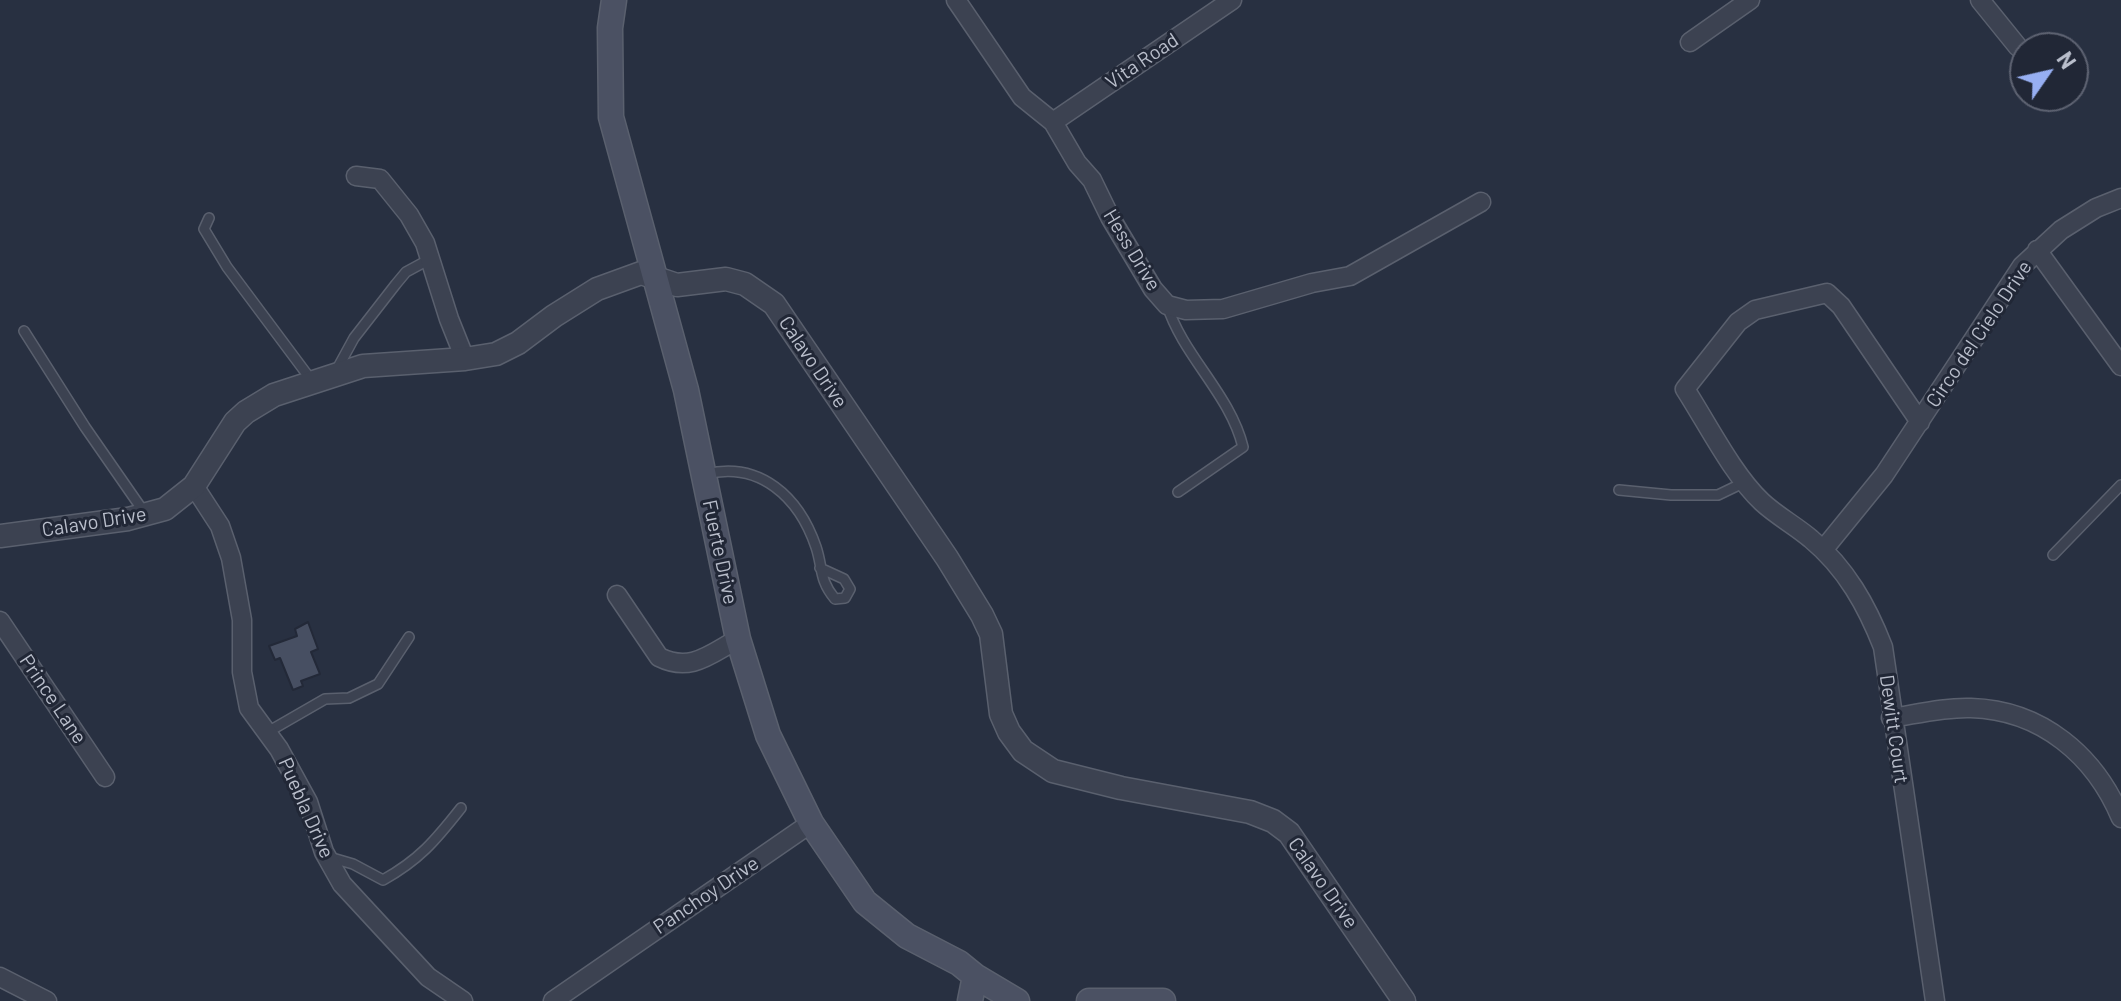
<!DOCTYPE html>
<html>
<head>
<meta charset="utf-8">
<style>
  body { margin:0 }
  #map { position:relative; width:2121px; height:1001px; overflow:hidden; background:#283041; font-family:Barlow,sans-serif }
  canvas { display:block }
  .north { position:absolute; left:2009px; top:32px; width:80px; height:80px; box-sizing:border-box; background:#212736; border:2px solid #5e6372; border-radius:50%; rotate:56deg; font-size:22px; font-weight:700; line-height:32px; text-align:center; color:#b9becb }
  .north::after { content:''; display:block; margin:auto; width:28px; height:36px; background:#97aff2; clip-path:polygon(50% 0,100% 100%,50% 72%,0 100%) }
</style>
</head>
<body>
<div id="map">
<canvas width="2121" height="1001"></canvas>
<div class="north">N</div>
</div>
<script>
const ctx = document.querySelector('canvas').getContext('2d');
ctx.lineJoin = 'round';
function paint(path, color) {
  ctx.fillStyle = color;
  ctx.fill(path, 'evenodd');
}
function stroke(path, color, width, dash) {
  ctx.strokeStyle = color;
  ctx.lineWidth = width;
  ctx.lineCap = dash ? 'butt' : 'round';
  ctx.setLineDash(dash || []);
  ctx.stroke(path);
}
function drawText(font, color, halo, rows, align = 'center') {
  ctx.font = font + ' Barlow,sans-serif';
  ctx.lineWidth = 6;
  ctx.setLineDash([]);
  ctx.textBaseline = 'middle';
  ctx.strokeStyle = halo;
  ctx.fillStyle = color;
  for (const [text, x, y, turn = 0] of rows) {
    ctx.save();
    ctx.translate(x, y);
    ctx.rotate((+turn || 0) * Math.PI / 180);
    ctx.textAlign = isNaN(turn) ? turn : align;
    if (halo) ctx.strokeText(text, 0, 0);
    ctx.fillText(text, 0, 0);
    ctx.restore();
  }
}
const building = new Path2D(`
  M308,622l10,27 -7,3 9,22 -19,7 2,5 -10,4 -13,-32 -5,2 -6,-14 28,-10 -2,-7z`);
const service = new Path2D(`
  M209,218l-5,11 23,38 85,114
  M1167,305c16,51 63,89 76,142l-65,45
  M24,331l61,96 59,85
  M336,371l18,-33 42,-54 10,-12 24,-13
  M706,474c54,-13 93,23 110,73 7,21 3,33 19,52l10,-1 5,-9 -6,-10 -24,-11
  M1619,490l52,5h47l27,-13
  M2053,555l68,-70
  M266,733l59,-34 24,-1 29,-14 31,-47
  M329,857l24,7 30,16c36,-20 52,-39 78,-72`);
const minor = new Path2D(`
  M956,0l66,97 31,25 24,41 15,17 18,37 43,72 14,16 19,5 37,-1 89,-26 38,-7 131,-74
  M1980,0l38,47
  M1690,42l60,-42
  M1053,122l179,-122
  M356,176l24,3 29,36 16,28 24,76 16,40
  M2037,250l84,116
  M1920,422l-79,-116 -14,-13 -72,17 -17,12 -53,67c22,34 48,86 77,113 15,14 34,24 49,37 35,29 56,67 72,108l52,354
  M194,486l26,40 11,32 11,62v52l7,36 30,41 29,53 16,50 18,32 86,93 35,24
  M1823,550l61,-75 138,-209 39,-36 35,-22 25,-10
  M617,595l42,62c32,16 51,-3 79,-18
  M0,621l105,156
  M1891,718c26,-4 54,-11 80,-10 71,2 124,48 150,110
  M0,977l47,24
  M553,1001l258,-178`);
const tertiary = new Path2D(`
  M0,536l128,-17 37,-10 29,-23 41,-64 11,-10 28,-17 89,-29 102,-7 31,-5 22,-11 36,-27 43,-27 44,-16 36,12 49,-6 19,5 29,20 173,254 35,57 9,19 10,80 8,18 14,19 30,20 68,17 129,24 23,9 16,12 115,168`);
const secondary = new Path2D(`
  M614,0l-4,28 1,89 75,273 52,249 30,96 43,88 54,79 42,34 52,27 16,13 42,25
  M970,1001l5,-25
  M1089,1001h74`);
const streetNames = [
  ["Vita Road",1142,61,-34],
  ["Hess Drive",1132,250,59],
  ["Circo del Cielo Drive",1979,334,-56],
  ["Calavo Drive",813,362,56],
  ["Calavo Drive",94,522,-9],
  ["Fuerte Drive",720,552,78],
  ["Prince Lane",53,699,56],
  ["Dewitt Court",1894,729,82],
  ["Puebla Drive",306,808,66],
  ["Calavo Drive",1323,883,55],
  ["Panchoy Drive",706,895,-34]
];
paint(building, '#474f62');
stroke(building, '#232938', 2);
stroke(service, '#5a606e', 12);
stroke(minor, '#5a606e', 21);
stroke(tertiary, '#5a606e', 25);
stroke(secondary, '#5a606e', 27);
stroke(service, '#3c4251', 9);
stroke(minor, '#3c4251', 18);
stroke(tertiary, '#3c4251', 22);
stroke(secondary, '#4b5163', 24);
drawText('20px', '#b9becb', '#212736', streetNames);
</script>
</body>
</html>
